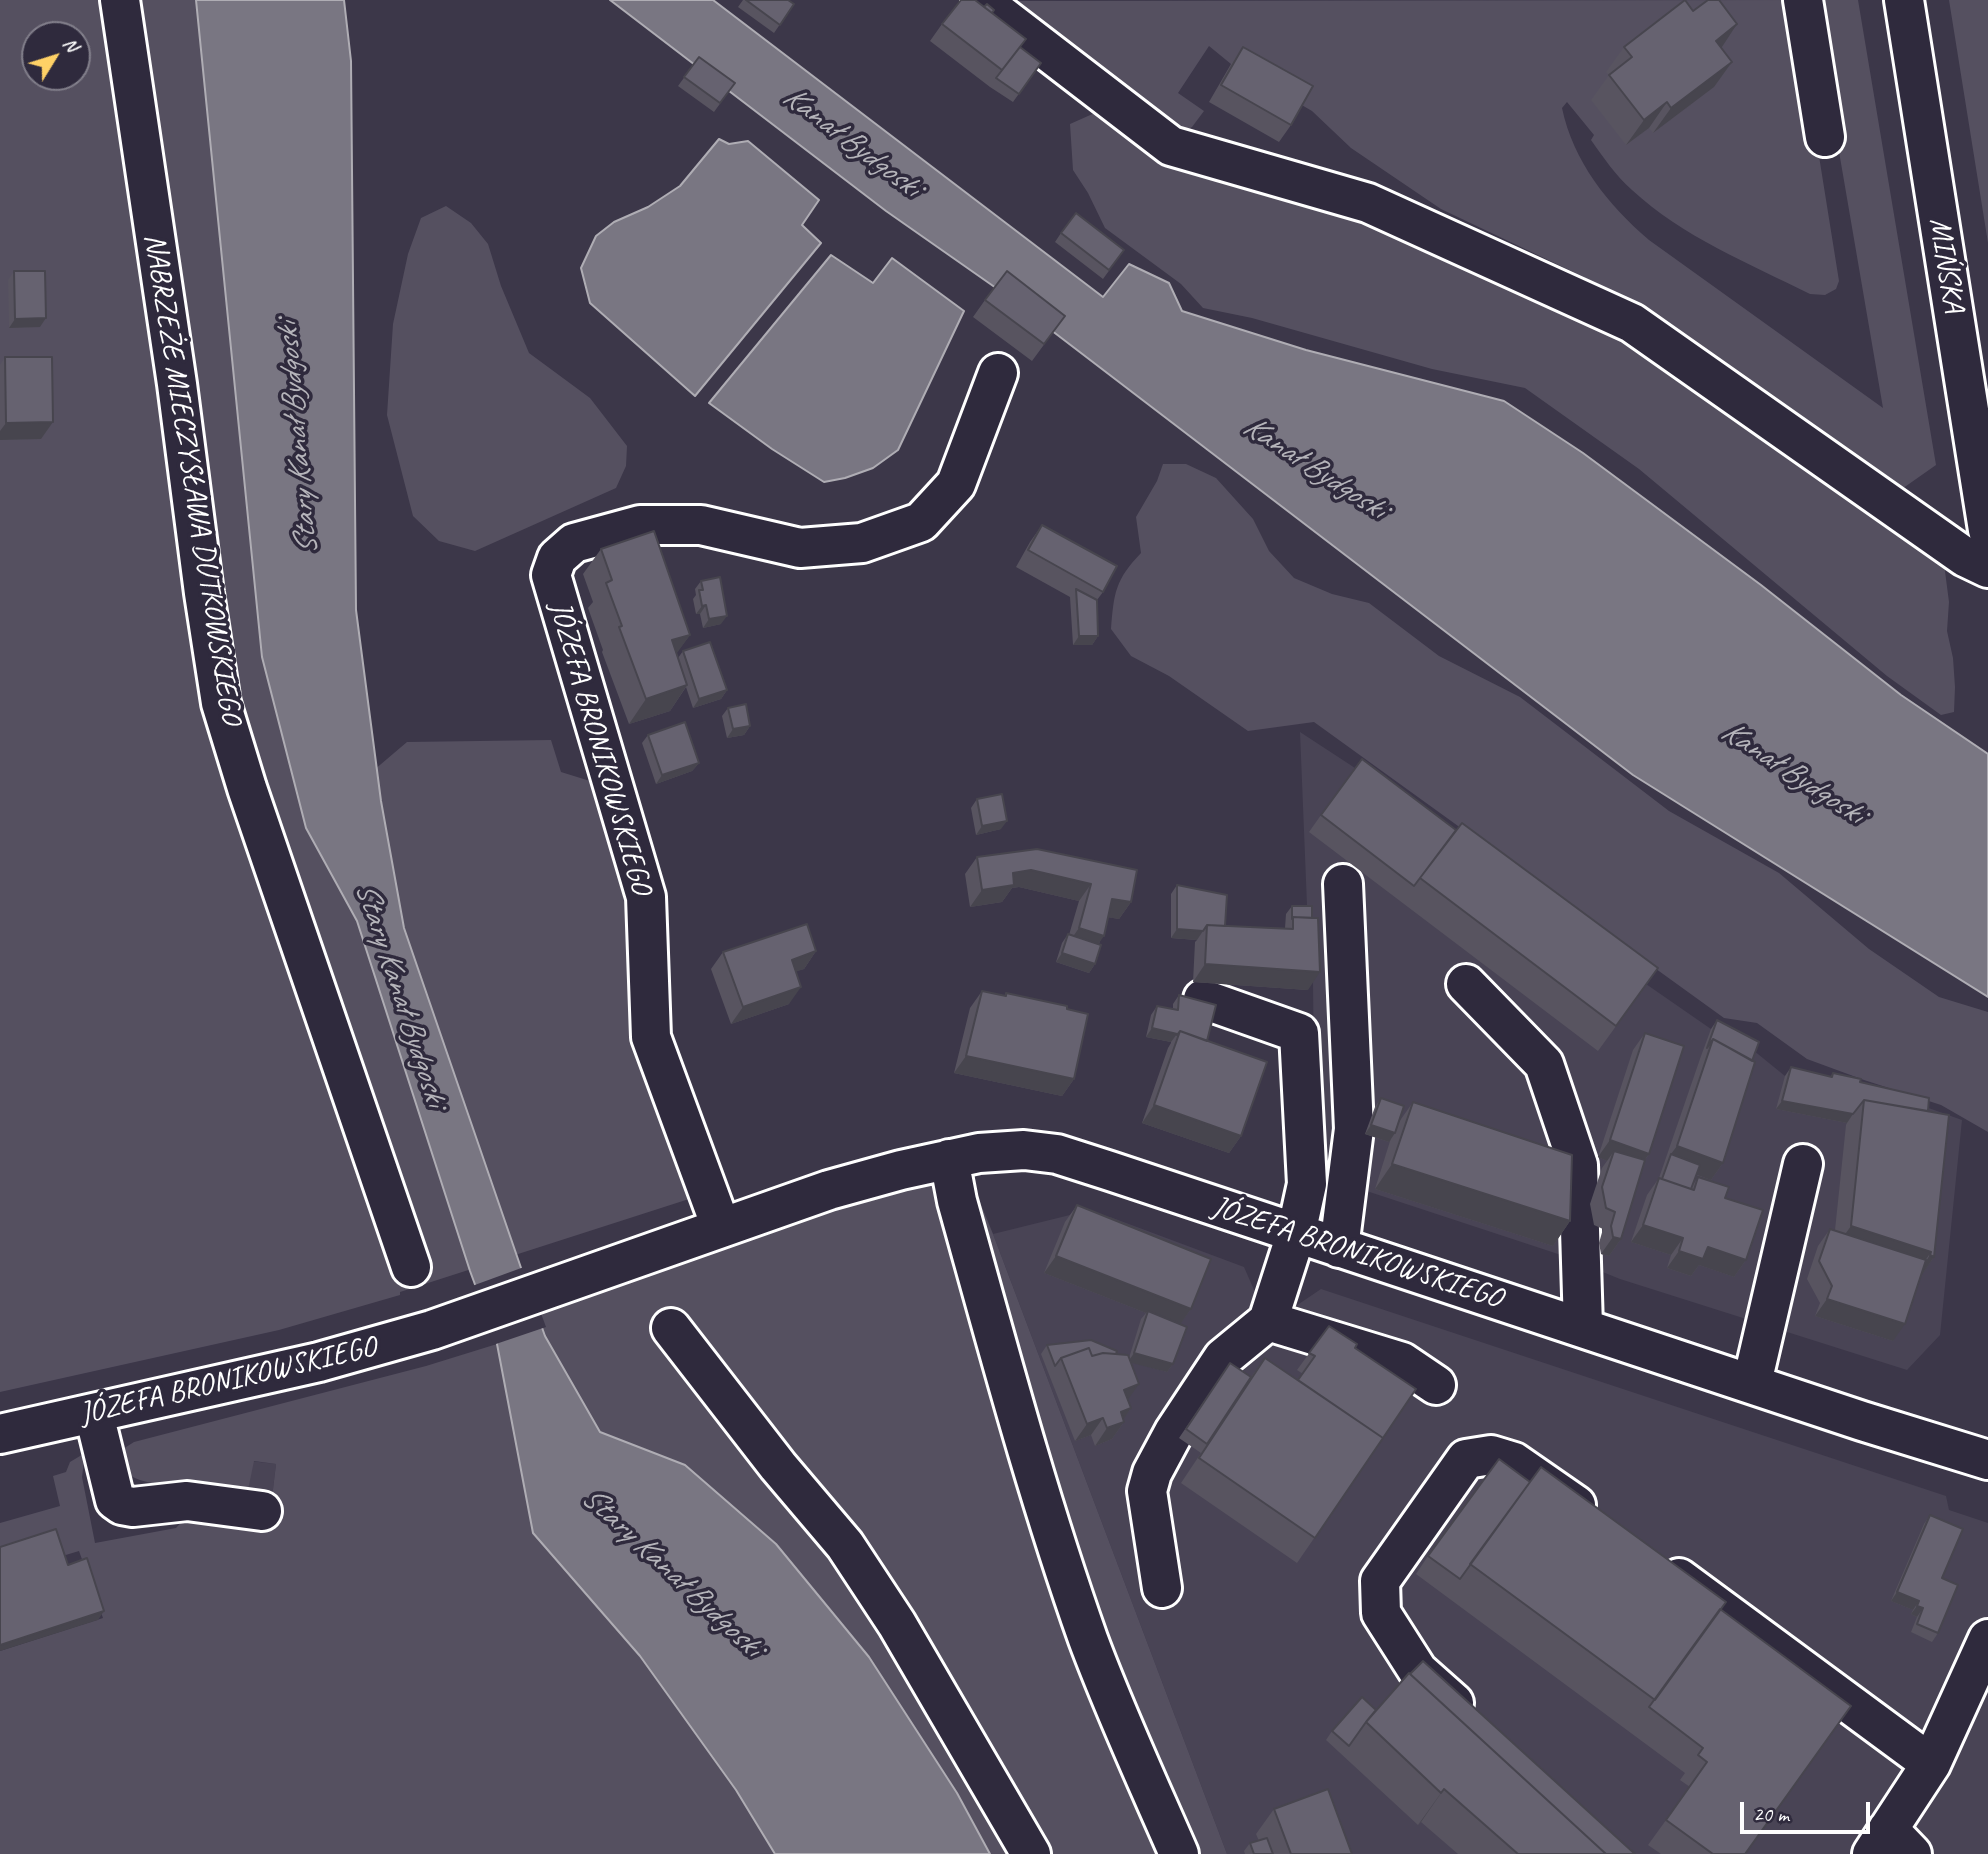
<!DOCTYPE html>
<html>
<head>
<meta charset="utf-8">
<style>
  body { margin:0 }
  #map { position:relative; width:1988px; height:1854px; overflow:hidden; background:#3c3749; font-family:Caveat,sans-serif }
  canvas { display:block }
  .north { position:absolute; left:21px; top:21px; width:70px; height:70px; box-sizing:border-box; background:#2f2a3d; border:2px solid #827f8b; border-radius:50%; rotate:52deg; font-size:19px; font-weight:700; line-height:28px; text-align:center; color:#fff }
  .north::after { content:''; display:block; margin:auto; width:24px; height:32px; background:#ffd166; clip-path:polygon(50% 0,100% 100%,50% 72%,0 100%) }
  .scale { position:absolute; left:1740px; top:1802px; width:130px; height:32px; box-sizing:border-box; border:4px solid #fff; border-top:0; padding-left:9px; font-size:21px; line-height:24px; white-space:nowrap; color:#fff; -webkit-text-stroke:5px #2f2a3d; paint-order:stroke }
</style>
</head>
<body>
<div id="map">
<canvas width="1988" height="1854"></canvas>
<div class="north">N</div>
<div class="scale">20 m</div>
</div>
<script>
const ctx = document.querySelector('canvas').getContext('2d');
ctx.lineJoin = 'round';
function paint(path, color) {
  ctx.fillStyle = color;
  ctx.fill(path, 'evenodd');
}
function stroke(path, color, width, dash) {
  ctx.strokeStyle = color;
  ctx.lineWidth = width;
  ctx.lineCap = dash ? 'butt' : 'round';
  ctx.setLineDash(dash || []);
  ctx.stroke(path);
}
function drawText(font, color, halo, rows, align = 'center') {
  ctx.font = font + ' Caveat,sans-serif';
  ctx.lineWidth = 7;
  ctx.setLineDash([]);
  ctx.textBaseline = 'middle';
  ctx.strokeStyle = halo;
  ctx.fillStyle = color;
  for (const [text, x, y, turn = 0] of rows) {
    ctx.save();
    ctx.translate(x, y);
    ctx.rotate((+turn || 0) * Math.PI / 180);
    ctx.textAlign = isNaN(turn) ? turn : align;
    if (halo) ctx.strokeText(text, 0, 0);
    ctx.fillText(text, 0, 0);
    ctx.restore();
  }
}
const built = new Path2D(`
  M1300,732l52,34 294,218 65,45 42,21 32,26 138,30 39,14 -22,215 -33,35 -287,-91 -62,-25 -243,-80 -2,-192 -5,-52z
  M1074,1214l36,3 134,50 14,32 32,11 31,-21 625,207 3,14 39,13v331h-761l-234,-620z
  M200,1455l76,9 -7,59 -76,-8z`);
const green = new Path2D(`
  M0,0h197l65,657 45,170 100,-85 144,-2 10,32 29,9 11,17 20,82 8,59 -1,55 61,205 -289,93v3l-121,35 -279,62zM35,35h42v42h-42z
  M1794,0l45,281 -3,8 -11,6 -15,-1c-62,-31 -127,-57 -178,-104 -16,-14 -29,-33 -41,-50l3,-5 -27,-33 -5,6c11,53 46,97 87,132l234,168 -70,-408h45l78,465 -37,26 -268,-186 -47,-28 -143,-68 -90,-61 -39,-37 -81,-47 -22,-18 -31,47 26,18 -12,16 -14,7 -60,-37 -100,-96z
  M1949,0h39v243z
  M1097,112l48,33 102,45 59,9 146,60 185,85 306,212 6,46 -2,29 6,27 2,29 -1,25 -13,3 -54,-39 -248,-207 -114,-81 -93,-19 -180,-51 -49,-10 -22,-24 -76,-56 -17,-35 -15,-23 -3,-46z
  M446,206l25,17 17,21 13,42 28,67 61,45 37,48 -1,20 -10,22 -141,63 -36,-10 -26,-25 -26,-101 6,-91 15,-70 13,-36z
  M1163,464h23l30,14 37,41 16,32 25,27 38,16 37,9 70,53 81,41 149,114 110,62 90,76 70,48 49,15v120l-47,-27 -77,-25 -57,-21 -50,-36 -33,-5 -410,-296 -66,9 -79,-55 -38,-20 -20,-27c3,-36 4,-49 30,-76l-5,-36 21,-36z
  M961,1156l32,78 234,620h-237l-33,-61 -88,-136 -93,-113 -91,-79 -85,-33 -55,-96 -15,-42z
  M497,1344l36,189 107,123 96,134 39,64h-775v-203l103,-33 -24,-67 -20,6 -35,-17 -24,7v-24l60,-17 -7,-30 13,-4 4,-10 15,-9 -3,24 13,66 81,-15 9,-10 13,-28c-18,-3 -60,-5 -72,-18 -6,-7 -4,-15 -3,-23l11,-7 292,-76zM254,1461l22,3 -7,59 -21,-33z`);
const water = new Path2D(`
  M196,0h148l7,61 5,549 25,191 23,127 126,366 15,42 55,96 85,33 91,79 93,113 88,136 33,61h-215l-39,-64 -96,-134 -107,-123 -36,-189 -27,-73 -113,-350 -51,-93 -44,-171z
  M610,0h103l390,297 26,-33 40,19 13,28 124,39 198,51 79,52 178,132 140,110 87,59v243l-355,-222 -637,-487 -110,-77z
  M719,139l10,5 19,-3 71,59 -17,25 19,18 -126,153 -105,-93 -9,-35 15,-32 18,-14 34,-15 32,-21z
  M831,255l42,28 19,-25 72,53 -66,139 -25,18 -28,10 -21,4 -52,-33 -63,-46z`);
const pier = new Path2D(`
  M524,1267l22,60 -53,18 -21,-59z`);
const minor = new Path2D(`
  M120,0l57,384 27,209 17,110 26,85 164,479
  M981,0l190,146 197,57 264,120 333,234 23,11
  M1803,0l22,137
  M1904,0l84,530
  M1466,984l78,80 34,101 5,162
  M1203,999l96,34 8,151 -11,50 -28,87 134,41 34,23
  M949,1159l8,42c41,147 80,294 131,438 27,73 60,144 91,215
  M721,1227l-70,-190 -5,-140 -95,-322 6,-17 17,-15 66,-18h61l99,23 62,-5 59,-21 35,-38 42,-111
  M1339,1248l15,-119 -11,-245
  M671,1328l107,138 67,79 52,79 134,230
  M1752,1383l51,-219
  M94,1414l21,86 7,5 11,2 54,-6 75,10
  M0,1434l319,-72 113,-32 397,-140 72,-20 78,-17 45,-3 33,4 53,17 752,250 126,39
  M1679,1578l252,186
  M1162,1588l-15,-97 5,-18 22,-41 49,-74 45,-37
  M1454,1703l-36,-32 -37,-58 -1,-32 86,-122 25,-4 23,7 62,43
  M1888,1829l24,25
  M1872,1854l59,-90 57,-125`);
const wall = new Path2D(`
  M743,0h45l6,4 -20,29 -36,-26z
  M992,13l28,34 21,16 -28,39 -23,-15 -60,-46 12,-17z
  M1243,47l48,78 -12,17 -70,-40 22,-38z
  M1624,47l97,1 11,14 -18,25 -61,46 -4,-5 -23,17 -35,-45 18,-25 -3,-3z
  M699,57l36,26 -21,29 -36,-26z
  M1061,233l63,17 -21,29 -48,-37z
  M14,271l32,47 -6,9 -31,1 -1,-48z
  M985,300l80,16 -33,45 -59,-44z
  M5,357l48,65 -12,17 -41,1v-75z
  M1042,525l61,67 -6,8 1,36 -6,9h-19l-3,-48 -54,-30 14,-25z
  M601,549l89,86 -14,18 2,5 5,-7 44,39 -6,9 -28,9 -7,-21 -16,24 -41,13 -27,-72 1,-2 -15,-42 5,-6 -10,-28z
  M701,581l20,43 -18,4 -3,-14h-4l-3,-15 3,-4 -1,-6z
  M728,708l22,18 -6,9 -17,3 -5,-22z
  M648,735l51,28 -7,8 -36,13 -14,-41z
  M977,799l24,30 -25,6 -5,-27z
  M1321,815l319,178 -42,58 -289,-219z
  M1037,849l94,53 -12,17 -11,-2 -9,27 -4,20 -6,9 -33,-11 6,-19 6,-9 1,1 10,-34 -60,-14 -7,1 -10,14 -32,5 -5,-33 12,-17z
  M1177,885l48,41 60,2 1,-14 6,-8 16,84 -115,-8 2,-40 2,-2 -26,-2v-44z
  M816,951l-12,18 -8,2 -7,33 -58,20 -20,-55 12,-17z
  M982,991l22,5 2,-3 61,16 7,70 -12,17 -108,-23 16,-65z
  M1179,995l28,46 34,95 -12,17 -87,-30 26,-75 3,-5v-1l-25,-5 5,-22 6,-9 16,3v-5z
  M1717,1020l35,41 -29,102 -12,17 -15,-5 -3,10 5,-8 27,21 21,62 -12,17 -35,-12 -8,11 -24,-8 4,-13 -40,-13 16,-47 12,-17 42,-122 10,-27z
  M1645,1033l4,121 -4,6 -24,79 -12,17 -8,-2 -2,-11 4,-14 -9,-4 -4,-21 12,-36 5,-7 -9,-4 35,-107z
  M1791,1067l39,10 3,-4 27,9 68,29 6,146 -14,20 -27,64 -78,-25 5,-13 -13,-24 11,-33 12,-17 5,1 11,-105 1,-2 -71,-14 9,-33z
  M1381,1098l18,24 14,-20 157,119 -17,25 -178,-57 16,-51 -2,4 -24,-8 10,-27z
  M1077,1205l114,104 -11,15 -7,40 -6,8 -36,-10 -3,38 3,8 -8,11 1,3 -12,17 -17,7 -4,-11 -16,6 -34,-87 6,-9 69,9 13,4 12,-39 5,-6 -102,-40 21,-51z
  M1329,1326l26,22 28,90 -86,125 -116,-80 20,-30 -22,-15 51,-75 21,14 14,-19 33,22 5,-6 -6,-4z
  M1530,1482l190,127 25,245h-84l-13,-9 42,-58 -10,-7 5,-7 -269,-199 12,-18z
  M1930,1515l12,63 -4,55 -6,9 -21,-10 6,-15 -6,-3 2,-4 -22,-9 33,-77z
  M1376,1710l259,144h-177l-37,-32 -3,3 -92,-85 6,-9z
  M1274,1809l78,45h-107l-1,-3 6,-8 9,-2 -3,-7z`);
const shadedWall = new Path2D(`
  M1737,24l-17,26 -4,-9z
  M1732,62l-18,25 -61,46 18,-25z
  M1667,102l-18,26 -23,17 18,-25z
  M46,318l-6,9 -31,1 6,-9z
  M53,422l-12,17 -41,1v-9l6,-8z
  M706,605l-6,9h-4l6,-8z
  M727,616l-6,8 -18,4 6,-9z
  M690,635l-18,25v-20z
  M1079,636h19l-6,9h-19z
  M687,685l-17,26 -41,13 17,-25z
  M727,690l-6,9 -28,9 6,-9z
  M750,726l-6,9 -17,3 6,-9z
  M699,763l-7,8 -36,13 6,-9z
  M1007,821l-6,8 -25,6 6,-9z
  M1031,870l60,14 -12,17 -60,-14 -7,1 -10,14 -32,5 12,-17 31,-17z
  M1112,899l19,3 -12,17 -19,-3z
  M1079,928l25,8 -12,17 -25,-8z
  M1177,929l26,2 -6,9 -26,-2z
  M816,951l-12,18 -24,8 12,-17z
  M1062,953l33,11 -6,9 -33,-11z
  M1205,964l115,8 -12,18 -115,-8z
  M801,987l-12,17 -58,20 12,-17z
  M1152,1028l25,6 -6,8 -25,-5z
  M966,1056l108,23 -12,17 -108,-23z
  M1782,1101l71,13 -6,9 -71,-14z
  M1154,1105l87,31 -12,17 -87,-30z
  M1371,1125l24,8 -6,9 -24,-8z
  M1610,1140l39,14 -12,17 -23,-20 -7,10 -9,-4z
  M1677,1146l46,17 -12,17 -44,-16 4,-10z
  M1392,1164l178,57 -17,25 -178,-57z
  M1643,1225l40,13 -12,17 -40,-13z
  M1851,1226l80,26 -17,25 -81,-26z
  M1613,1237l8,2 -12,17 -8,-2z
  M1708,1247l38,13 -12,17 -35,-12 -8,11 -24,-8 12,-17z
  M1930,1255l4,2 -17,25 -4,-1z
  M1056,1256l135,53 -12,17 -31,-15 -2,2 -102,-40z
  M1827,1299l78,25 -12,17 -78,-25z
  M1134,1353l39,11 -6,8 -39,-10z
  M1139,1384l-12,17 -3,-11z
  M1131,1408l-10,15 3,-1 -12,17 -17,7 12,-18 14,-16z
  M1103,1418l-12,17 -16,6 12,-17z
  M1897,1592l22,9 -6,9 -22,-9z
  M1917,1606l6,2 -6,9 -6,-3z
  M104,1611l-6,9 -98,31v-6z
  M1444,1789l-23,33 -3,3 23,-32z`);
const building = new Path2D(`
  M746,0h42l6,4 -14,21z
  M961,0h14l51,39 -24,31 -60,-46z
  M1685,0l8,11 15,-11h11l18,24 -21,17 16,21 -61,46 -4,-6 -23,18 -35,-45 23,-18 -8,-10z
  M987,4l7,6 -2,3 -8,-6z
  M1020,47l21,16 -22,31 -23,-16z
  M1243,47l70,39 -22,39 -70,-40z
  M699,57l36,26 -15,20 -36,-26z
  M1076,213l48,37 -15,20 -48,-37z
  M14,271h31l1,47 -31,1z
  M1007,271l58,45 -21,28 -59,-44z
  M5,357h47l1,65 -47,1z
  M1042,525l75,41 -14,26 -75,-42z
  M654,531l36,104 -18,5 15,45 -41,14 -27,-72 3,-1 -16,-43 6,-3 -11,-31z
  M720,577l7,39 -18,3 -3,-14 -4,1 -3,-16h4l-2,-9z
  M1076,589l21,11 1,36h-19z
  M710,642l17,48 -28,9 -16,-48z
  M746,704l4,22 -17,3 -5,-21z
  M685,722l14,41 -37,12 -14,-40z
  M1362,759l94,71 -42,56 -93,-71z
  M1002,794l5,27 -25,5 -5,-27z
  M1462,823l196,145 -42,58 -196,-148z
  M1037,849l100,21 -6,32 -19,-3 -8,37 -25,-8 12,-44 -60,-14 -18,3 1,12 -32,5 -5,-33z
  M1177,885l50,10 -2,31 -18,-1 -4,6 -26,-2z
  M1292,906h20v12l-19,-1 -1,2z
  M1293,917l25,1 2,54 -115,-8 2,-39 86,4z
  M807,924l9,27 -24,9 9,27 -58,20 -20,-55z
  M1068,934l33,11 -6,19 -33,-11z
  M982,991l24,5v-3l61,13v3l21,5 -14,65 -108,-23z
  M1179,995l37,10 -9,36 -27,-10 -3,4v-1l-25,-6 5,-22 21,4z
  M1717,1020l42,22 -7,19 -39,-22 -6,9z
  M1180,1031l87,31 -26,74 -87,-31z
  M1645,1033l39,13 -35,108 -39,-14z
  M1713,1039l42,23 -32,101 -46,-17z
  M1791,1067l41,10 1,-4 28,6 -1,3 69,16 -1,13 -64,-11 -11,14 -71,-13z
  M1381,1098l23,8 -9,27 -24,-8z
  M1864,1100l85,15 -15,142 -4,-2 1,-3 -80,-26z
  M1413,1102l159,53 -2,66 -178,-57z
  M1614,1151l31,9 -24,79 -8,-2 -2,-11 4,-14 -9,-4 -4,-21z
  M1671,1154l29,11 -9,24 -29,-10z
  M1698,1177l31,10 -4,11 38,12 -17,50 -38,-13 -5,12 -24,-8 4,-13 -40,-13 16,-47 35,12z
  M1077,1205l134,54 -20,50 -135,-53z
  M1830,1229l96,31 -21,64 -78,-25 5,-13 -13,-25z
  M1148,1311l39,16 -14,37 -39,-11z
  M1329,1326l28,18 -2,4 61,41 -33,49 -85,-58 17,-24 -6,-3z
  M1091,1340l26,11 -1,3 -13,-1 -11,3 -3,-8 -28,10 -6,8 -8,-21z
  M1089,1348l3,8 11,-3 25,2 11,29 -15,6 7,18 -10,4 3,10 -17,6 -4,-10 -16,6 -26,-66z
  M1265,1358l118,80 -68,100 -116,-80z
  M1230,1363l21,14 -44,67 -21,-15z
  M1499,1459l31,23 -70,97 -32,-23z
  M1541,1467l185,135 -71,98 -185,-136z
  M1930,1515l33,14 -21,49 16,7 -20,48 -21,-9 6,-16 -6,-2 2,-5 -22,-9z
  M56,1529l12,36 19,-7 17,53 -104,34v-98z
  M1720,1609l131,97 -106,148h-32l-47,-34 41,-58 -9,-7 5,-7 -54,-41z
  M1423,1661l212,193h-29l-196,-180z
  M1409,1673l197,181h-88l-74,-65 -3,4 -75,-71z
  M1362,1697l14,13 -10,12 -17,24 -17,-15z
  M1328,1789l24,65h-61l-17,-45z
  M1267,1838l6,16h-19l-4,-11z`);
const streetNames = [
  ["MIŃSKA",1946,265,81],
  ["NABRZEŻE MIECZYSŁAWA DUTKOWSKIEGO",192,479,81],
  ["JÓZEFA BRONIKOWSKIEGO",600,748,74],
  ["JÓZEFA BRONIKOWSKIEGO",1357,1253,18],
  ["JÓZEFA BRONIKOWSKIEGO",228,1381,-13]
];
const waterNames = [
  ["Kanał Bydgoski",851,142,37],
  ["Stary Kanał Bydgoski",298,439,-95],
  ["Kanał Bydgoski",1314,468,33],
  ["Kanał Bydgoski",1792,773,33],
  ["Stary Kanał Bydgoski",400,994,72],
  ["Stary Kanał Bydgoski",671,1572,43]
];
paint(built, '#494455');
paint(green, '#555060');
paint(water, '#797682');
stroke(water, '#afadb4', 2);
paint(pier, '#3c3749');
stroke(minor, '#fff', 44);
stroke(minor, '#2f2a3d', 38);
paint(wall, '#585460');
paint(shadedWall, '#47454e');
paint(building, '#666270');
stroke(building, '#47454e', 2);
drawText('30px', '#fff', '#2f2a3d', streetNames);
drawText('italic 32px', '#b5b4ba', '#2f2a3d', waterNames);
</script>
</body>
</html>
